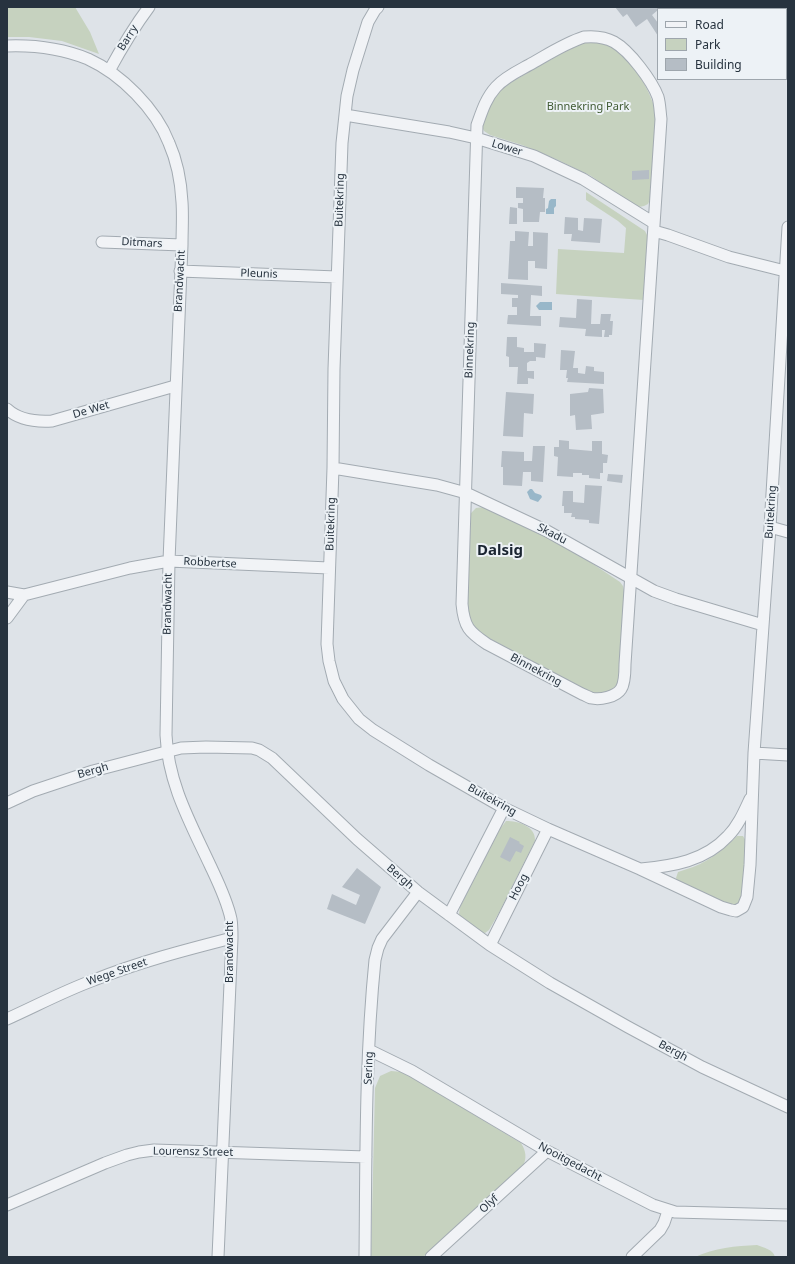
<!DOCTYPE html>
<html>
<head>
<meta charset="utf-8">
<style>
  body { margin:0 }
  #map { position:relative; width:795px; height:1264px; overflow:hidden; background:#dee3e8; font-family:"Noto Sans",sans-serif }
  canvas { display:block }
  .frame { position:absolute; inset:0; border:8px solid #27333f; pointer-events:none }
  .legend { position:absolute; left:657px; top:8px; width:130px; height:72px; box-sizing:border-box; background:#edf2f6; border:1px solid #9ea6ad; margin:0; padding:5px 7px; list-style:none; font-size:12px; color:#27333f }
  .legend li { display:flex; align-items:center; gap:8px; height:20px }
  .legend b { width:20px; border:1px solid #9ea6ad }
</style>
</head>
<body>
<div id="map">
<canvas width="795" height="1264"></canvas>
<div class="frame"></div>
<ul class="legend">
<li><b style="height:5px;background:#f1f3f6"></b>Road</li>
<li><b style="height:11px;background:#c6d2bf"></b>Park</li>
<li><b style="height:11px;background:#b5bdc5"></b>Building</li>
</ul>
</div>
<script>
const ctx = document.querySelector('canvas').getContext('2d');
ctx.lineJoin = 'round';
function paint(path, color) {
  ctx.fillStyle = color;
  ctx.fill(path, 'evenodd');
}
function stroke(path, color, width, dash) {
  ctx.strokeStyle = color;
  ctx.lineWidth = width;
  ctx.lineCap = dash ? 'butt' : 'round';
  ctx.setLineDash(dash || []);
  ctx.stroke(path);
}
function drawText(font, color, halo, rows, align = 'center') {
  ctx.font = font + ' "Noto Sans",sans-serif';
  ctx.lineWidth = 4;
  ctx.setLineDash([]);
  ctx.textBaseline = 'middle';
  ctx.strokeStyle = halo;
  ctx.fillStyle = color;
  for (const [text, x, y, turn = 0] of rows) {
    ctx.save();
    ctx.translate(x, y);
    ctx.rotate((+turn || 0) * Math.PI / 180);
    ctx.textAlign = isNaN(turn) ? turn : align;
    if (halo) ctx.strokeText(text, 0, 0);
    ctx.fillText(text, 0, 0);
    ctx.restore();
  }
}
const green = new Path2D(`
  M7,7h68l15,25 9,22 -37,-13 -33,-4h-22z
  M589,42c7,1 15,1 22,4 21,11 41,47 46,70l-7,84 -2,4 -4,2 -5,1 -12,-6 -36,-25 -33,-16 -36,-15 -32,-10 -6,-4 -2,-4 1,-4 9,-23 11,-13 64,-37 12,-6z
  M586,192l59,39 2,4v6l-3,59 -88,-6 2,-45 66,4 2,-25 -8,-7 -32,-21z
  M484,507l35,15 56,30 45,30 3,4 2,10 -7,88 -7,8 -16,3 -112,-60 -9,-7 -4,-5 -3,-13 4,-97 5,-5z
  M506,821c12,0 30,5 29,20l-35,70 -11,19 -4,3c-9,-3 -24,-8 -26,-19 0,-2 1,-5 1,-7l40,-78z
  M737,836h6l3,5 -3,57 -2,6 -9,2 -54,-24 -2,-4 2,-6c5,-2 10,-3 15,-5 18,-7 31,-18 44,-31z
  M391,1071l12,1 118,71c5,8 6,15 2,23l-100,91h-52l4,-169 5,-12z
  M757,1245c7,3 16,4 18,12h-80c19,-9 41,-11 62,-12z`);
const water = new Path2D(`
  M551,199h5v7l-2,2v6h-8v-5l2,-1 1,-7z
  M540,302h12v8h-13l-3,-4z
  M530,489h2l3,4 6,2 1,2 -4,5 -8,-3 -3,-7z`);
const building = new Path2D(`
  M615,7h48l-5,2v1l-6,5 6,8v13l-11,-17 -11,8 -9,-13 -4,3z
  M649,170v9l-17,1v-9z
  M516,187l28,1 -1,10h2v14h-5l-1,10h-16v-13l-5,-1v-5h5v-5h-7z
  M510,207l7,1v16h-8z
  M565,217l13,1v12l5,1 1,-13 18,1 -2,24 -29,-2 1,-7h-8z
  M515,231l14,1 -1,14h5v-14l15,1 -1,36 -12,-1v-7h-7v19l-20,-1 2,-38h5z
  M501,283l41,3v10l-11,-1 -1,21h11v10l-34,-2 1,-9h9v-8h-5v-9h6v-3l-17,-1z
  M577,299l15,1 -1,24h9l1,-10h10l-1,7h3l-1,14h-3v2h-5l1,-7h-3v7l-17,-1 1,-7 -27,-2 1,-10 16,1z
  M507,337h10v10l7,1v4h10v-9l12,1 -1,14 -9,-1v4h-6l-3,2v8h7v8l-6,-1v6h-11l1,-17h-9v-10l-3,-1z
  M561,350l14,1 -2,17h5v5l7,1 1,-8 8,1v4l10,1v12l-37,-2 1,-4h-2l1,-8h-7z
  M589,388l14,1 1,24 -13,2 1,14 -16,1 -1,-15 -5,1v-22l18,-2z
  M506,392l28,2 -1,20 -9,-1 -1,24 -20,-1z
  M559,440l10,1v8l23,2v-10h10v13l6,1 -1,8h-4v10h-3v6l-11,-1v-3h-7v-2h-9v4l-16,-1 1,-19 -4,-1v-9h5z
  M533,446h12l-2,36 -12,-1v-9h-8l-1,14 -19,-1v-18h-2l1,-16 22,1v9h8z
  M608,474l15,1 -1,8 -15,-2z
  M585,485l17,1 -3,38 -10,-1v-3l-14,-1v-2h-4l1,-4h-8v-7h-2l1,-15h10v11l11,1z
  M510,837l10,5 -1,1 5,3 -3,7 -5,-2 -6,11 -10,-5z
  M357,868l24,19 -16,37 -38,-15 5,-15 24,11 4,-10 -18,-8z`);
const minor = new Path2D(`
  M378,7l-3,3 -7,12 -15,48 -6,26 -5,47 -8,226 -1,99 -6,176 2,17 5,20 9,18 16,20 14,11 56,35 75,43 44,21 92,40 81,38 10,3 5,1 7,-4 4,-10 3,-32 4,-112 16,-226 18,-300
  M759,7l1,2
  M584,37c11,-1 21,0 30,5 16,9 38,39 44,55 2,7 2,15 3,22l-36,545c0,8 0,19 -4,25 -5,8 -21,11 -30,9 -3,-1 -6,-3 -9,-4l-95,-50c-18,-12 -23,-17 -25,-40l15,-479c5,-14 9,-27 19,-38 9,-10 22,-16 33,-22 18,-10 36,-22 55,-28z
  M7,46c27,-1 56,3 81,13 33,15 68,50 81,84 8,18 12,40 13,59 1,14 0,29 0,43l-13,316 -3,174c2,48 24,87 44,130 8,17 17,35 21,54 1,6 1,13 1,19l-14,319
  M786,64l2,7
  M109,71c12,-22 25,-44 40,-64
  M345,115l104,17 27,6 58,18 49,23 71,44
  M654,231l14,4 61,22 56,14
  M102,242l80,3
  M180,271l157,6
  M7,409c12,11 29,13 45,12l123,-35
  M333,468l104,17 29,8 81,38 107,60 22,8 87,26
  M770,527l18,5
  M7,592l17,3 -17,23
  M24,595l106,-27 39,-7 160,7
  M754,753l34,2
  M7,803l26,-12 60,-20 88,-23 25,-1 46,1 7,2 13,8 85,81 61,53 72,53 60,38 78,44 74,40 86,40
  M641,869c32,-3 64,-8 87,-33 10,-10 16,-24 22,-37
  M449,915l55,-107
  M490,945l58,-116
  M7,1019c29,-13 57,-28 87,-39 45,-18 91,-30 138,-42
  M369,1050l43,21 135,80 106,54 22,7 113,3
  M7,1205l98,-42 22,-8 12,-3 15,-2 212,7
  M365,1257c1,-99 0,-198 10,-297l3,-12 4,-9 36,-47
  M431,1257l116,-106
  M632,1257l28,-27 4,-7 4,-12`);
const streetNames = [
  ["Barry",128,38,-58],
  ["Lower",507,148,17],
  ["Buitekring",340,200,-88],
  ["Ditmars",142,243,3],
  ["Pleunis",259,274,2],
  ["Brandwacht",180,281,-87],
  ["Binnekring",470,350,-88],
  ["De Wet",91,410,-16],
  ["Buitekring",771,512,-86],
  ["Buitekring",331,524,-88],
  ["Skadu",552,534,27],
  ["Robbertse",210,563,3],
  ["Brandwacht",168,604,-89],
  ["Binnekring",536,670,28],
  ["Bergh",93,771,-16],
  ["Buitekring",492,800,29],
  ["Bergh",400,877,41],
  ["Hoog",519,887,-63],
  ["Brandwacht",230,952,-90],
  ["Wege Street",117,972,-19],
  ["Bergh",673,1051,28],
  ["Sering",369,1068,-88],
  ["Lourensz Street",193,1152,1],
  ["Nooitgedacht",570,1162,28],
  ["Olyf",489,1204,-43]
];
const parkNames = [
  ["Binnekring Park",588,107]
];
const districtNames = [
  ["Dalsig",500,551]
];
paint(green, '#c6d2bf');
paint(water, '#98b7c9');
paint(building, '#b5bdc5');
stroke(minor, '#a3abb2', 13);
stroke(minor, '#f1f3f6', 11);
drawText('11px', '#27333f', '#edf2f6', streetNames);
drawText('11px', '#415b34', '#edf2f6', parkNames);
drawText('bold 15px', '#192430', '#edf2f6', districtNames);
</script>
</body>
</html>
